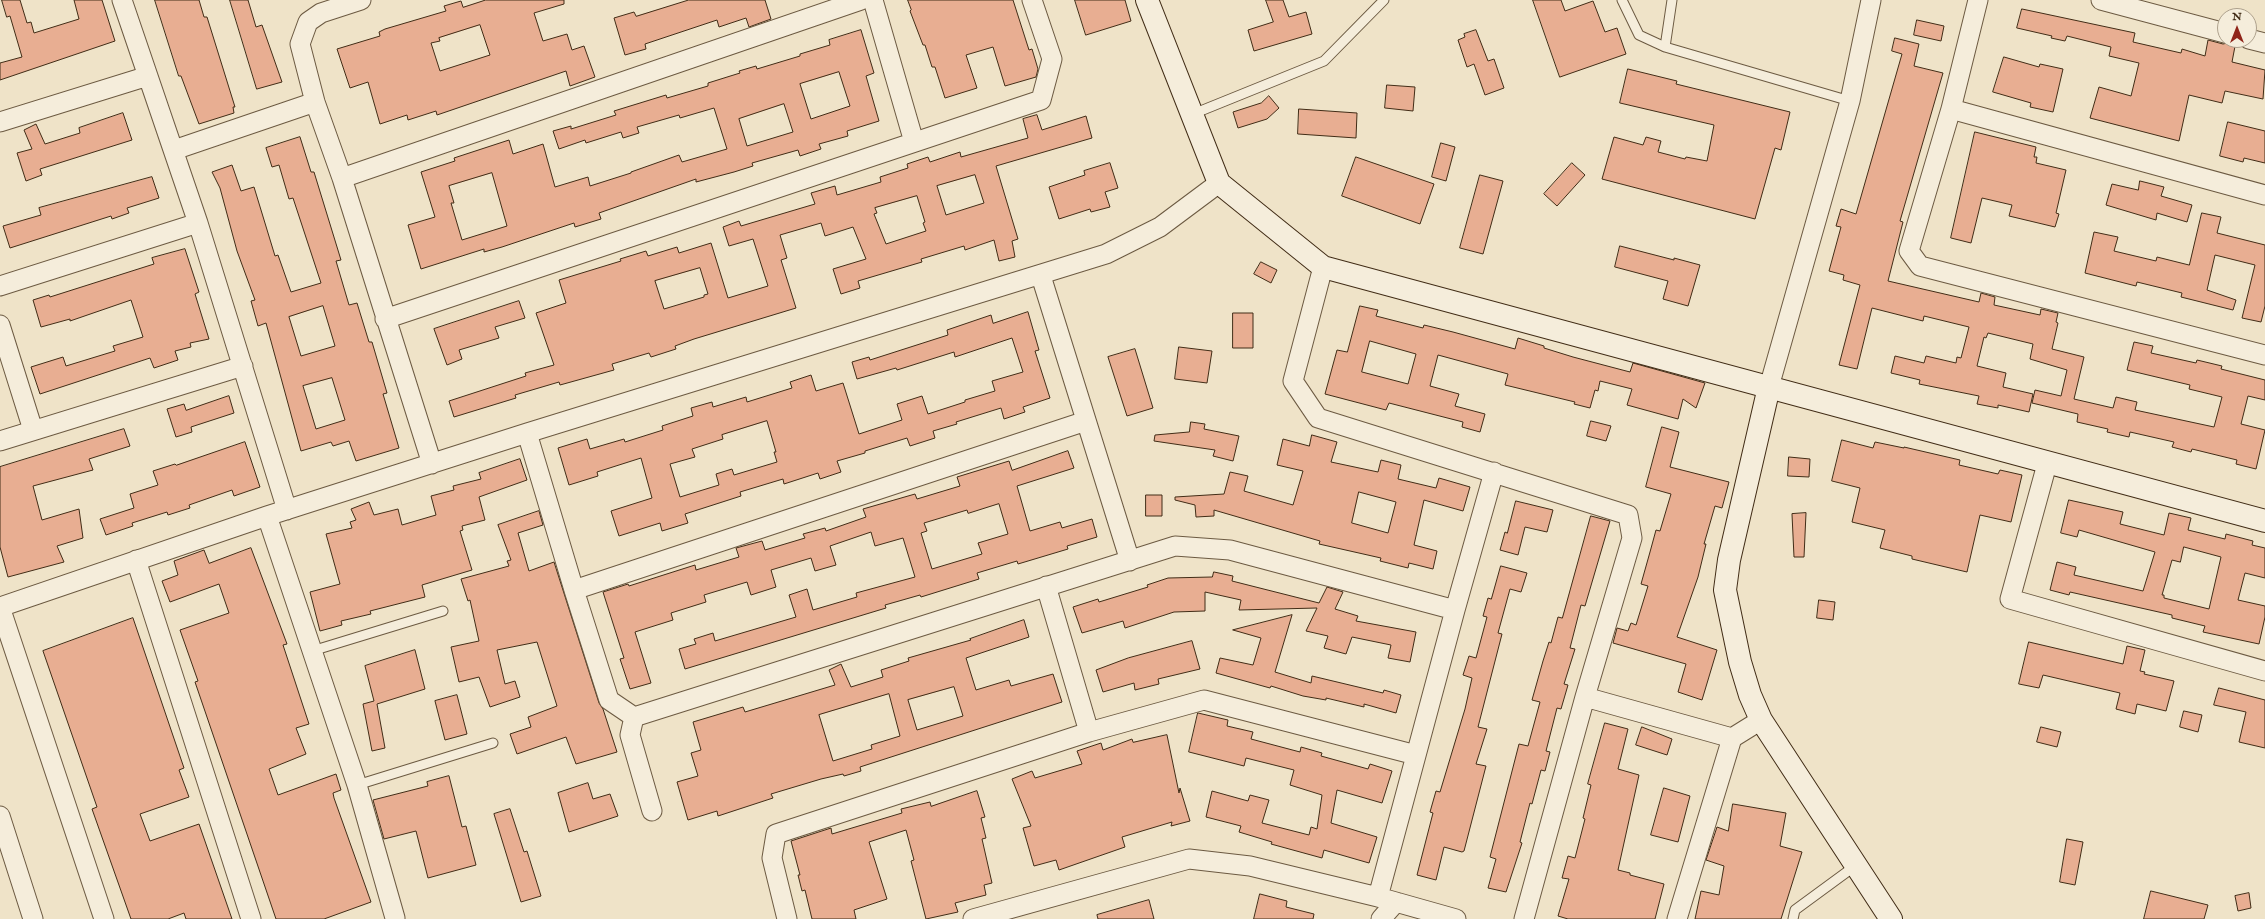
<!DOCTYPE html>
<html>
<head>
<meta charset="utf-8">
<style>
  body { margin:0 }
  #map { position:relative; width:2265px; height:919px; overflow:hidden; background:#efe3c8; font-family:"IM FELL English",serif }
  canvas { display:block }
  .north { position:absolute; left:2217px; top:8px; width:40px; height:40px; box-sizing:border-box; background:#f5eddb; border:1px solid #ada08c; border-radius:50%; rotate:0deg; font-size:11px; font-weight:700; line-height:16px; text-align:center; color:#412c16 }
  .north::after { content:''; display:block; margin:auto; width:14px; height:18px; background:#8f2418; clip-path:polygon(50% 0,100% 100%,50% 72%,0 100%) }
</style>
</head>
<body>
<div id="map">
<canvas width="2265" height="919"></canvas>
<div class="north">N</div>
</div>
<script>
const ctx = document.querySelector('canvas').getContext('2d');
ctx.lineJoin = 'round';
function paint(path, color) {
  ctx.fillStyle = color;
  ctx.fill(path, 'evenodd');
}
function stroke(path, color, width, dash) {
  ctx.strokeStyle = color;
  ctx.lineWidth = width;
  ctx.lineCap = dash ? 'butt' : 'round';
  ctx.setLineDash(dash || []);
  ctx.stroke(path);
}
const building = new Path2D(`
  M2,0h18l7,23 4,-1 3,11 45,-14 -5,-19h28l13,41 -115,39v-17l22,-6 -12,-41 -3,1z
  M155,0h44l5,17h3l28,90h-2l1,6 -35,11 -18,-48h-2z
  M230,0h18l8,27 6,-2 20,57 -25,7z
  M486,0h78v4l-30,9 9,28 24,-7 5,16 12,-4 11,31 -25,9 -4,-15 -129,44 -1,-4 -28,9 -1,-5 -27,9 -12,-42 -18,6 -13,-39 43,-13 -1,-4 6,-3 61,-18 -2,-5 17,-5 2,6zM480,25l10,30 -50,16 -9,-28 9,-2 -1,-3z
  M689,0h76l6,19 -22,8 -3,-9 -27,9 -2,-7 -72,24 1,5 -21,6 -11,-37 20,-6 2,4z
  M908,0h105l16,50 3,-1 6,20 -2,8 -31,9 -12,-39 -27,8 11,33 -32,10 -10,-31h-3l-7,-22h-2l-13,-34 1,-1z
  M1075,0h50l6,21 -45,14z
  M1266,0h17l6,17 17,-5 6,22 -58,17 -6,-21 25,-8z
  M1533,0h28l4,11 28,-10 12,31 12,-4 9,26 -66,23z
  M2022,9l113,24 -2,9 48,11 1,-4 23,7 3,-16 15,4 13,-3 -4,21 33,8 -2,29 -38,-8 -3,12 -33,-8 -10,46 -89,-23 9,-31 32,9 8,-33 -30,-7 2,-9 -44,-11 -2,5 -14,-3 1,-2 -35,-8z
  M1917,20l27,6 -3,15 -27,-6z
  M861,30l13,43 -8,3 13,45 -32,10 1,5 -29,8 2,5 -21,7 -2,-6 -46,13 1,3 -19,6 -38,10v-3l-97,34 2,6 -26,8 -1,-4 -72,24 -18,5v-3l-63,20 -13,-44 27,-8 -14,-45 34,-11 -1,-3 55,-18 4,14 30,-10 12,43 33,-10 2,9 41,-13v-1l48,-17 3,7 45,-13 -13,-41 -34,10 -1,-3 -42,12 2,6 -16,5 -2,-6 -35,11 -1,-3 -26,9 -6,-18 18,-5v3l45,-14 -2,-4 52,-16 1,3 41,-12v-3l32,-10 -1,-2 17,-5 1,3 43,-13v-2l30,-9 -1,-5zM839,72l11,34 -39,13 -11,-35zM784,104l9,28 -46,14 -8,-27zM492,173l15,53 -45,14 -11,-37h3l-5,-17z
  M1476,30l12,31 6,-2 10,29 -19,7 -11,-31 -7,3 -9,-27 7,-3 -1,-3z
  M1895,38l24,6 -5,22 29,7 -43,148 3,1 -15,59 91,21 2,-9 14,4 -1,8 46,10 1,-6 17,4 -2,9 2,1 -6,26 32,8 -10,42 39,9 3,-11 21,5 -2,8 79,17 8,-30 -33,-8 1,-4 -63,-15 7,-28 19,4 -2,7 45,10 1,-3 25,6 -1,3 44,11v20l-17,-4 -7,28 24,6 -9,39 -20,-5 1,-4 -45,-11 -1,3 -19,-5 2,-5 -44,-10 -1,5 -22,-5 1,-3 -31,-7 1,-8 -46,-11 3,-13 26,6 6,-26 -37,-11 3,-15 -45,-11 -2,5 -2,-1 -7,29 29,7 -3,14 30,7 -4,18 -31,-7v3l-21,-4 2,-8 -60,-12 1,-4 -29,-7 4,-17 29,7 2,-7 30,7 1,-6 4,1 8,-31 -45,-11 -1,5 -51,-13 -15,61 -18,-4 21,-80 -17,-5 1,-5 -15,-4 12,-44 -5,-1 5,-17 15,5 46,-160 -10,-3z
  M2004,57l35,10 1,-3 23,5 -10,43 -23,-5 1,-4 -38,-11z
  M1628,69l49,12 -1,3 114,28 -9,38 -6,-2 -20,71 -153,-40 12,-42 29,8 3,-8 15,4 -3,11 27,7 1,-2 21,4 7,-36 -94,-22z
  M1387,85l28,2 -2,24 -28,-3z
  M1269,96l10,12 -12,11 -29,9 -5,-16 28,-9z
  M1299,109l58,4 -1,25 -58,-4z
  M123,113l9,27 -92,29 2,6 -16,6 -9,-28 15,-4 -8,-19 12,-6 9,20 35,-11 -1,-5z
  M1037,115l5,15 44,-14 6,22 -96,28 22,73 -6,2 3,16 -16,4 -5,-21 -29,10 -1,-4 -43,13 1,3 -64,19 2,7 -19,6 -8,-25 33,-10 -13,-32 -28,9 -4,-13 -41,12 7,23 -6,2 15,48 -102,31 -19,7 1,3 -25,8 -2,-4 -37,11 2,6 -54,15 -1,-3 -44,13 1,3 -62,19 -5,-16 77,-25 -1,-3 29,-8 -18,-52 30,-10 -7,-23 62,-19 -1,-2 26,-8 2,5 29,-9 2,6 32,-10 17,55 40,-12 -15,-47 -24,7 -6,-19 16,-6 2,5 74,-22 -4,-11 24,-7 2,9 44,-13 -1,-5 28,-9 -1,-4 21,-7 2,5 30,-10 1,5 67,-19 -5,-19zM975,175l9,28 -38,12 -9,-29zM917,196l8,26 -2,1 3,8 -40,13 -12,-30 3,-1 -2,-5zM700,268l8,26 -4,1v2l-40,12 -9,-28z
  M2228,122l37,9v32l-21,-5 -1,4 -23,-6z
  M1975,132l61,15 -2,10h3l-1,6 30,7 -10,43 3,1 -4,13 -46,-11 3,-11 -30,-7 -11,45 -20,-5z
  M300,137l11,35h3l27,88 -5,1 13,44 8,-2 12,39h3l15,51 -4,1 16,54 -43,13 -7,-20 -16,5 -2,-4 -30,9 -35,-128 -8,3 -7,-25 4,-1 -18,-49 -17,-63 -8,-16 20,-7 9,26 13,-4 21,69 3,-1 13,37 30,-9 -28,-85 -4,1 -10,-34 -7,2 -6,-19zM323,306l12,40 -34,10 -12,-39zM332,378l13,42 -29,9 -13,-43z
  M1441,143l14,4 -9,34 -14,-4z
  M1356,157l78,27 -14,40 -78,-28z
  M1110,163l8,25 -13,4 5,15 -19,5 -1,-3 -31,10 -10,-32 36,-12 -1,-4z
  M1572,163l13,12 -28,31 -13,-12z
  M1480,175l23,6 -20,73 -23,-6z
  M152,177l7,21 -32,10 2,5 -17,6 -1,-3 -101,32 -7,-22 38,-11 -2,-7z
  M2140,181l24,6 -3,9 31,9 -5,17 -30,-9 -1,7 -50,-15 6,-21 26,6z
  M2202,213l19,4 -4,16 48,12v61l-4,16 -19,-4 13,-53 -40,-10 -8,35 29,10 -3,10 -52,-13 1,-4 -45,-11 -1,4 -51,-13 9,-41 24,5 -4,14 42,10 1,-4 32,8z
  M1620,246l54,14v-2l26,7 -12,41 -25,-7 5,-18 -53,-14z
  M185,249l14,43 -4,2 14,45 -19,4 1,4 -16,4 3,9 -24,8 -4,-10 -110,36 -9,-27 32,-10 3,9 49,-15 -2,-5 30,-9 -12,-37 -61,21v-2l-29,8 -8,-27 16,-5 1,2 104,-33 -2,-6z
  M1261,262l16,8 -6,13 -17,-9z
  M519,301l6,17 -30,9 4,11 -40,12 3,9 -15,6 -13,-36z
  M1360,306l18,4 -2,6 47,12 1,-3 29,7 62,17 3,-11 26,8v2l29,9 57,15 3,-9 72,20 -9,25 -13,-9 -5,20 -51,-14 5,-16 -32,-8 -2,10 -3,-1 -5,18 -16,-4 1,-2 -70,-17 3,-11 -70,-19 -8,31 29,8 -4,12 30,8 -5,18 -18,-5 1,-5 -74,-19 -3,7 -61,-16 12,-44 10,2zM1370,341l46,13 -8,30 -46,-12z
  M1028,312l11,38 -4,1 15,47 -27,9 2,5 -21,7 -3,-11 -45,14 1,2 -24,7 2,7 -25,8 -3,-8 -42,13v2l-28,8 4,11 -21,7 -2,-6 -34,11 -1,-5 -43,13 1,4 -56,18 3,9 -26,8 -2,-8 -41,13 -8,-25 41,-13 -11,-40 -44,14 1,4 -29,9 -11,-37 29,-9 3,10 34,-10 1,3 38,-12 -1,-4 31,-10 -2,-8 21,-6 1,5 33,-10 1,5 45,-14 -2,-6 21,-7 5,16 27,-8 16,51 43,-14 -5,-16 25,-8 6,18 37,-12v-2l30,-9 -3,-10 31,-9 -11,-34 -57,19 -1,-5 -57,18 -1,-2 -39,11 -5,-17 17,-5 1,3 78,-25 -1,-5 44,-15 2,8zM767,421l9,31h-2l3,10 -43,13 -2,-6 -16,5 3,11 -39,12 -10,-33 25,-7 -3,-8 31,-10 -1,-4z
  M1233,313h20v35h-20z
  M1179,347l33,4 -5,32 -32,-4z
  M1135,349l18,59 -26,8 -19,-59z
  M229,396l5,17 -43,14 1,5 -16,5 -9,-28 17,-5 2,6z
  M1591,421l20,5 -5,15 -19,-5z
  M1191,422l14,2 -1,5 35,7 -6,25 -20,-5 2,-6 -61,-9 1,-6 34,-3z
  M1662,427l17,5 -9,35 59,15 -7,26 -7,-2 -11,38h2l-8,33 -21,60 40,13 -15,50 -24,-8 8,-28 -73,-21 4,-15 11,3 3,-8 5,2 12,-39 -7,-2 9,-32 6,-22 4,1 11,-37 -25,-7z
  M124,429l6,17 -41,13 4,11 -60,16 9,34 37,-11 4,29 -26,8 7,16 -56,15 -8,-30v-80z
  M1312,435l25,7 -6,20 47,10 3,-12 20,5 -3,14 38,9 3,-10 31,9 -7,24 -39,-11 -10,45 23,6 -4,18 -24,-6 -1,5 -28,-7 1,-3 -62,-14 1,-3 -106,-31v6l-18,1 -1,-12 -20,-5v-3l49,-3 6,-22 18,4 -4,15 49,14 10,-34 -26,-6 6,-26 26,7zM1359,492l37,10 -8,31 -36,-10z
  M1842,440l31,8 2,-6 29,6v-1l56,13 -1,5 39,9 2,-4 22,5 -11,47 -31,-7 -13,57 -55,-13v-3l-32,-8 5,-18 -33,-8 8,-34 -28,-7z
  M245,442l15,45 -26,9 -2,-6 -43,15 1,3 -22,7 -1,-3 -35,11 1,3 -27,9 -6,-16 34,-11 -4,-14 28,-9 -5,-14 22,-7 1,1z
  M1068,451l6,17 -57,18 13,45 30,-9 2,6 30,-9 5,18 -30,9 1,3 -50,15 -1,-3 -40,12 2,6 -58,18 -1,-2 -35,10 1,3 -201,61 -6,-20 17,-5 -2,-5 19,-6 2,8 81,-24 -7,-22 18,-6 6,21 44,-13 -1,-4 59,-16 -12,-39 -28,8 -4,-14 -41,14 6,19 -21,6 -4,-13 -40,12 5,17 -25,8 -4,-13 -43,13 2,7 -35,11 2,7 -38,12 16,51 -21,6 -10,-30 4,-1 -21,-66 25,-8 1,2 66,-21 1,5 43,-13 -3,-9 26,-7 3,9 40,-12 -2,-4 22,-6 1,3 40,-14 -3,-8 52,-15 2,5 43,-13 -3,-9 52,-16 3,9zM999,504l9,30 -30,9 4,11 -50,15 -11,-36 6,-2 -3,-8 43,-13 1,3z
  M1789,457l21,2 -1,18 -21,-1z
  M520,459l7,21 -48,17 6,23 -23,6 1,4 -3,1 12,39 -50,15 3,12 -55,14 1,3 -30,7 1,4 -22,6 -10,-39 30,-8 -14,-50 26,-6 -2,-6 6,-2 -5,-11 18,-7 5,13 24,-6 4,16 34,-10 -5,-19 23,-6 -1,-4 28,-7 -2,-6z
  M1146,495h16v21h-16z
  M2069,500l54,12 -3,12 44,11 5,-22 22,5 -3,12 37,9 1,-5 27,7 -1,4 13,3v30l-20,-5 -7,27 27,6v11l-6,27 -56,-12 2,-6 -33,-8v-3l-102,-23 -1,3 -19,-5 7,-28 19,5 -2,8 69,16 12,-39 -76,-22 -2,7 -16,-4zM2184,547l37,10 -12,52 -45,-11v-3h-2l10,-35 8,2z
  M1516,501l37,9 -6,22 -22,-5 -7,28 -18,-5 5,-18 2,1z
  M539,511l4,14 -25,8 11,38 25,-9 45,141 4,6 14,43 -41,12 -10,-27 -49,17 -7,-20 21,-7 -3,-10 29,-11 -20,-64 -40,8 8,34 10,-3 5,16 -30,10 -11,-30 -20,5 -8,-35 28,-6 -9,-41 -2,1 -7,-22 48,-13 -2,-5 4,-1 -13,-35z
  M1806,513l-2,44h-10l-2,-43z
  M1591,516l19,5 -25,85 -4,-1 -11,43 5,1 -11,35 4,1 -7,24 -4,-1 -11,43 4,1 -5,19 -4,-1 -9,34 -2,-1 -10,39 2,1 -16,49 -18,-4 8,-29 -6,-2 29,-113 9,2 12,-44 -8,-2 11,-39 6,-19 2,1 7,-26 4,1z
  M251,548l36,96 -4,1 26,79 -13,4 10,26 -37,15 9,26 58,-21 5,16 -8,3 1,5 37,104 -47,17h-48l-81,-237 3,-1 -18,-51 49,-17 -10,-29 -49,18 -8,-21 16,-6 -4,-14 30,-11 5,13z
  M1501,566l26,7 -6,19 -11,-3 -12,44 4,1 -24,93 9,2 -11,35 10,2 -22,85 -2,1 -18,-5 -8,33 -19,-5 16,-62 -3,-1 6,-21 4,1 25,-83 7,-31 -9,-3 6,-19 7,2 11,-41 -4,-1 5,-18 3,1z
  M1214,572l19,4 -1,5 87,22 8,-16 16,5 -8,17 23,7 -2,5 60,11 -6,30 -22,-4 3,-13 -39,-8 -6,17 -22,-6 4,-12 -22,-5 11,-23 -78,2 2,-10 -36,-8v19l-31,1 -49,16 -2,-7 -41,12 -9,-26 25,-8 1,3 49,-15 -1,-2 21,-7 44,-1z
  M1819,600l16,2 -2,18 -16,-2z
  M1292,615l-17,57 36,11 1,-7 71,17 1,-3 17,5 -5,18 -32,-9v3l-38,-9v2l-23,-4 -32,-10 -1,2 -54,-15 4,-15 33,7 8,-27 -28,-8z
  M133,618l51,150 -5,2 10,27 -49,17 10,27 49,-17 33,95h-46l-2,-6 -16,6h-37l-39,-110 5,-2 -54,-156z
  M1024,620l5,17 -63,21 10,32 33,-10 2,6 42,-12 9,28 -202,65 1,4 -17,5 -1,-2 -22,5 -50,15 2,4 -55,18 -1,-5 -29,9 -11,-38 21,-6 -7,-23 10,-3 -8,-28 50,-15 2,5 90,-27 -6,-15 12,-6 10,23 32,-10 -2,-7 28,-9 -1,-3 63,-18 -1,-1zM954,687l9,29 -46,14 -9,-30zM889,694l11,42 -29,9 1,4 -39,12 -14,-46z
  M1192,641l8,28 -42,10 1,5 -24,6 -1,-7 -31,9 -7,-22 32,-12z
  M2029,642l94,22 4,-18 18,4 -5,21 5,1 -1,2 30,7 -8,30 -29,-7 -2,10 -19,-5 4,-16 -77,-18 -4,13 -20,-4z
  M415,650l10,39 -48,15 8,44 -13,3 -9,-47 11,-3 -9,-35z
  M2219,688l46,12v48l-26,-6 7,-30 -32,-7z
  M457,695l10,39 -22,6 -10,-39z
  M2184,711l18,4 -4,17 -18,-5z
  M1198,713l30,7 -1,6 26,6 -2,7 49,13 1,-5 21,6 -1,3 47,13 2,-5 22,7 -10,32 -45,-13 -6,33 46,14 -8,26 -45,-13 -2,8 -51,-14 1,-2 -33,-10 2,-6 -35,-9 6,-26 36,10 2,-6 19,5 -7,23 47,12 2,-8 6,2 5,-34 -32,-10 4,-15 -48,-12 -2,8 -55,-14z
  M1605,723l23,6 -10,40 21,6 -21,95 12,3v2l34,9 -9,35h-87l-10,-3 11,-37 -7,-1 6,-22 7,2 10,-39 -2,-1 8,-33 -3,-1z
  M1642,727l30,12 -5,16 -31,-10z
  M2041,727l20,5 -4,15 -20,-5z
  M1167,735l12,58 1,-5 10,33 -19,5 1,-4 -50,15 3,10 -66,23 -3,-10 -22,6 -11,-38 8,-2 -19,-47 20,-8 3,7 47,-14 -5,-13 24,-8 2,7 29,-11 1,3z
  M449,776l13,51 4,-1 10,39 -48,13 -12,-47 -32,8 -11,-39 55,-14 -1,-4z
  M588,783l5,16 17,-5 8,22 -49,16 -11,-39z
  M1664,788l26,8 -12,46 -27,-7z
  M977,791l8,26 -4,1 5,20 -4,1 10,44 -8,2 2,10 -31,8 3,9 -32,7 -15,-58 3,-1 -8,-30 -37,12 18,57 -33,11 2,9h-44l-7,-29 -3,1 -4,-16h2l-9,-34 40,-13 1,6 70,-21 -1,-4 29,-7 1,4z
  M1733,804l53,9 -6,33 22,6 -21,67h-86l6,-28 18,4 5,-29 -18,-6 11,-33 11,4z
  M510,809l14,43 3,-1 14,45 -20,6 -27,-88z
  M2067,839l16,3 -8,43 -15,-3z
  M2151,891l57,14 -4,14h-60z
  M2249,893l2,15 -13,3 -3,-15z
  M1260,894l27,7 -1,6 28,7 -1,5h-59z
  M1149,900l5,19h-56l-1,-4z`);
const lane = new Path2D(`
  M1622,0l17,35 26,12
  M1672,0l-7,47 185,54
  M1193,114l131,-53 60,-61
  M312,651l131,-40
  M357,785l136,-42
  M1793,919l2,-9 60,-44`);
const street = new Path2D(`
  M122,0l76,223 89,287
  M361,0l-40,13 -13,9 -8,22 15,58 27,76 90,286
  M873,0l41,142
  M1978,0l-27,109 -42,142 11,15 345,89
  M2101,0l124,33
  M2249,39l16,4
  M1951,109l314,86
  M0,122l148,-46
  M174,150l141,-48
  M342,178l519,-178
  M1323,267l-30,114 25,37 310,97 4,23 -47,159 -61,222
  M1041,276l89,285
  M0,286l198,-63
  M385,319l656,-219 11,-41 -20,-59
  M0,325l33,105
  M1769,387l81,-286 21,-101
  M527,433l47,157 512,-169
  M0,441l243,-75
  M2047,464l-37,135 255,72
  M267,516l90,269 38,133
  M136,560l115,359
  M1046,586l43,146
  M574,590l35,110 25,17 541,-171 55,4 225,60
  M0,607l267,-91 260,-83 579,-179 54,-27 59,-44
  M0,607l104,312
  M1585,697l147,41 29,-18
  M634,717l-4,18 22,76
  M0,816l33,103
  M1378,897l77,-287 39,-138
  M787,919l-15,-61 4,-24 313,-102 115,-32 212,55
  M973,919l216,-60 61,7 128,31 78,22
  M1381,919l15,-17
  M1677,919l55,-181`);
const secondary = new Path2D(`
  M1147,0l72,183 104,84 942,254
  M1769,387l-40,173 -4,30 15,72 10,33 11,25 130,199`);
paint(building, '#e8ae92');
stroke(building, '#412c16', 1);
stroke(lane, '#6c5a42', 11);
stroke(street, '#6c5a42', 21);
stroke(secondary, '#412c16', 24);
stroke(lane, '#f5eddb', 9);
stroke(street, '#f5eddb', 19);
stroke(secondary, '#f5eddb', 22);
</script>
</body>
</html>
